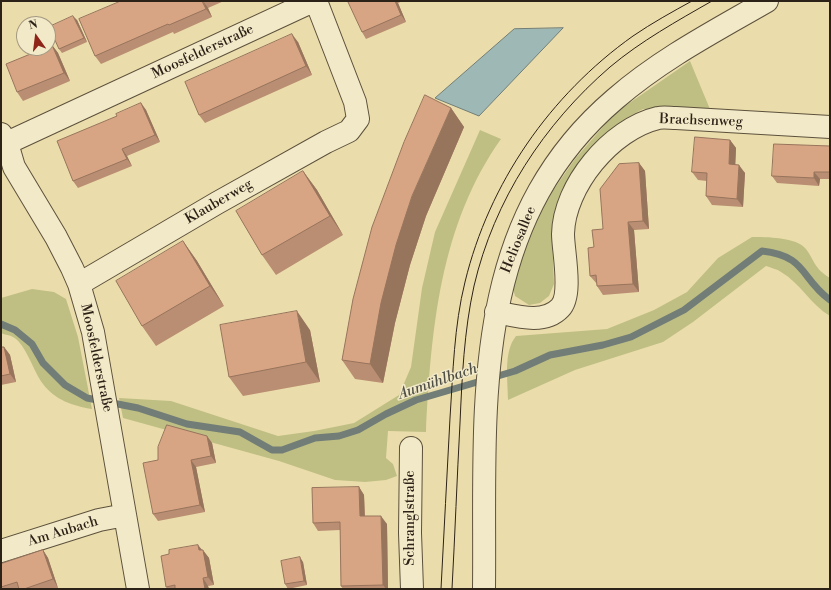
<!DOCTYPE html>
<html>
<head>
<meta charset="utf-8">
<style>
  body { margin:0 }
  #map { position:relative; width:831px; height:590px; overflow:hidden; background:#ebddab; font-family:"Libre Bodoni",serif }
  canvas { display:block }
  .frame { position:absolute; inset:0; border:2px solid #2d2217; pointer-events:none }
  .north { position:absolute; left:16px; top:16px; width:40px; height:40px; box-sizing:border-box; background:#f2e9c8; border:1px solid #a39981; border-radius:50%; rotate:346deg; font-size:11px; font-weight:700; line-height:16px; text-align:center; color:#2d2217 }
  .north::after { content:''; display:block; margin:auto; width:14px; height:18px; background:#8f2418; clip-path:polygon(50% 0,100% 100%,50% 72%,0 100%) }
</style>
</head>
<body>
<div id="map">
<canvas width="831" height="590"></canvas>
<div class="frame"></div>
<div class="north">N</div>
</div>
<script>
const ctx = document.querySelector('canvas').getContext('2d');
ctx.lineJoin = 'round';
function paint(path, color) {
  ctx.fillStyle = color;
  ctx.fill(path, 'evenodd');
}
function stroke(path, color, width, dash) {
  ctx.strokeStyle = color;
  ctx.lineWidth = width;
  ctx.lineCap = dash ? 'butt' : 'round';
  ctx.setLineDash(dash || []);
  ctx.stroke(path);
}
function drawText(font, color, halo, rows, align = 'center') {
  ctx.font = font + ' "Libre Bodoni",serif';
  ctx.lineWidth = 3;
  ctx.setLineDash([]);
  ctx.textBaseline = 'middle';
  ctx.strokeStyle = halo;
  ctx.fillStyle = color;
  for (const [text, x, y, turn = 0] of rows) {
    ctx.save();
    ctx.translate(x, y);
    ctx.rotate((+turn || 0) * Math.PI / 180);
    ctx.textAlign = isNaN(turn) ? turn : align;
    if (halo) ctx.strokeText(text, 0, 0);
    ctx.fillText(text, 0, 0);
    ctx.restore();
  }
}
const green = new Path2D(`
  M690,61l22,53 -69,-5 -17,9 -31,26 -23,32 -20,56 2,52 -5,12 -9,7 -11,2 -14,-9 -3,-11 26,-73 37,-53 40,-46z
  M480,130l21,9c-61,86 -70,191 -75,293l-38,-1 -2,27 7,6 4,12 -11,4 -21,2 -30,-2 -56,-19 -156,-43 -4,-20 52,3 107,35 36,-5 40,-8 45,-28 12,-28 11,-79 13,-56z
  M752,237c14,0 45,0 54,12 10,14 8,19 24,29v38c-19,-11 -30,-33 -49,-44 -4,-3 -10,-4 -15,-6l-73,56 -30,20 -88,28 -67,30c0,-20 -5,-48 8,-64l91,-7 47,-19 33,-18 31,-34z
  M32,289l22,3 12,7 12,38 14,72c-19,-3 -37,-9 -49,-25 -9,-11 -17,-40 -30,-47 -3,-2 -8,-2 -12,-4v-35z`);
const water = new Path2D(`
  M563,28l-84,88 -44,-18 79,-69z`);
const stream = new Path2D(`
  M1,324l14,6 17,14 11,19 22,22 22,13 51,10 49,16 53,8 32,18h10l33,-12 24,-2 19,-6 28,-16 30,-14 99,-29 35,-16 53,-10 28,-8 53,-27 78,-59c45,5 38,27 68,49`);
const minor = new Path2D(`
  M1,134l6,9 7,24 42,70 16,31 7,16 14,48 45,257
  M7,143l306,-142
  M79,284l138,-81 109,-61 23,-11 9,-12 -3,-17 -39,-101
  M496,312c20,4 48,13 64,-4 13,-13 3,-57 3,-74 1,-48 48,-105 95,-116 6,-1 12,0 18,0l154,9
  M411,448l-1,85 2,56
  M1,551l98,-31 26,-5
  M484,589c2,-175 -18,-363 131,-490 46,-40 100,-68 152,-98`);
const tram = new Path2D(`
  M441,589c3,-57 6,-114 9,-171 3,-45 4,-92 15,-136 24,-99 85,-187 168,-246 19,-13 39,-24 59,-35
  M452,589c3,-55 5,-110 8,-166 2,-45 4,-92 14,-137 20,-86 70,-162 136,-219 31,-26 67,-46 102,-66`);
const wall = new Path2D(`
  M121,1h103l-16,7 4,9 -38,17 -1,-2 -72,32 -6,-8z
  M351,1h52l-5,2 8,19 -40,17 -4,-7z
  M77,20l10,22 -25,11 -3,-4z
  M298,42l14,33 -107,48 -6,-8z
  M52,45l6,8 12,28 -47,20 -6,-9z
  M141,103l5,7 14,32 -33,14 5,10 -54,22 -5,-7 44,-65z
  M451,108l13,19 -38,89 -16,49 -15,58 -12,60 -28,-4 -13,-19z
  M730,140l6,8 -1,17 10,8 -2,34 -31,-2 -6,-9 1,-15 -9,-1 -6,-8z
  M830,146v33h-10l-1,7 -42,-3 -5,-7z
  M639,163l6,8 4,58 -15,1 5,62 -36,3 -6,-9v-2l-7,-8 4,-29z
  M303,171l14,19 26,45 -67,40 -14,-20z
  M183,241l14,20 27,45 -68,40 -14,-20z
  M310,330l10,52 -77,14 -14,-19z
  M1,347h3l6,8 6,27 -15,3z
  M207,436l5,7 4,20 -20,4 9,45 -47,9 -5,-7 5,-54z
  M359,487l5,8 1,21 22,8 1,65h-45l-2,-3 -1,-56 -22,1 -5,-8z
  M198,545l11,13 5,27 -6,1 1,3h-41l-2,-2 3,-33z
  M43,550l5,8 10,30 -4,1h-53v-25z
  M303,562l4,23 -19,4 -3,-5z`);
const shadedWall = new Path2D(`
  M203,1l5,7 4,9 -6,-8z
  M395,1h1l2,2 8,19 -5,-7z
  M73,16l4,4 10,22 -3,-4z
  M292,34l6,8 14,33 -6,-9z
  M52,45l6,8 12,28 -6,-8z
  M141,103l5,7 14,32 -5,-7z
  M451,108l13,19 -38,89 -16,49 -15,58 -12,60 -13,-19 11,-61 15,-58 16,-49z
  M730,140l6,8 -1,25 -6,-9z
  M122,149l5,7 5,10 -5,-7z
  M639,163l6,8 4,58 -6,-8z
  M739,165l6,8 -2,34 -6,-8z
  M303,171l14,19 26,45 -13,-19z
  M814,172l6,7 -1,7 -5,-8z
  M628,222l6,8 5,62 -6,-8z
  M183,241l14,20 27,45 -14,-20z
  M297,311l13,19 10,52 -14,-20z
  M4,347l6,8 6,27 -6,-8z
  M207,436l5,7 4,20 -5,-7z
  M191,460l5,7 9,45 -5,-7z
  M359,487l5,8 1,29 -5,-8z
  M381,516l6,8 1,65h-2l-3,-4z
  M198,545l6,8 -1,-3 6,8 5,27 -6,-8 -9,-27z
  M43,550l5,8 10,30 -5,-9z
  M300,557l3,5 4,23 -3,-4z
  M203,578l5,8 1,3h-4z`);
const building = new Path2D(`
  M121,1h81l4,8 -37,16 -1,-1 -73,32 -16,-37z
  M351,1h44l6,14 -39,17 -14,-30z
  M73,16l11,22 -25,11 -10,-22z
  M292,34l14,32 -107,49 -14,-33z
  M52,45l12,28 -47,19 -11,-28 39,-16h3v-1z
  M425,95l26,13 -39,88 -16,49 -15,58 -11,61 -28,-4 11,-61 19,-72 32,-85z
  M141,103l14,32 -33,14 5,10 -54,22 -16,-40 60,-25 -1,-2z
  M695,137l35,3 -1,24 10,1 -2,34 -31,-3 1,-23 -15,-1z
  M774,144l56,2v26h-16v6l-42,-2z
  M639,163l4,58 -15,1 5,62 -36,2 -1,-11 -6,1 -2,-28 6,-1 -2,-17 11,-1 -3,-40 19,-25z
  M303,171l27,45 -68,39 -26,-44z
  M183,241l27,45 -68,40 -26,-45z
  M297,311l9,51 -77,15 -9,-52z
  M1,347h3l6,27 -9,2z
  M167,425l40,11 4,20 -20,4 9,45 -47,9 -10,-51 15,-3v-13z
  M359,487l1,29h21l2,69 -42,1 -1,-64 -27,1 -1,-35z
  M198,545l1,5h4l5,27 -5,1 2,11h-30v-4l-9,2 -5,-31 8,-2v-4z
  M43,550l10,29 -29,10h-5l-2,-7 -16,5v-23z
  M300,557l4,24 -19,3 -4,-23z`);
const streetNames = [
  ["Moosfelderstraße",203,52,-25],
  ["Brachsenweg",701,121,2],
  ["Klauberweg",219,202,-30],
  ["Heliosallee",519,240,-68],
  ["Moosfelderstraße",96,358,78],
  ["Schranglstraße",411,518,-90],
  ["Am Aubach",63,532,-17]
];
const waterNames = [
  ["Aumühlbach",438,382,-19]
];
paint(green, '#bfbf84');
paint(water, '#9eb9b5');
stroke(water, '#717d76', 1);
stroke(stream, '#717d76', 7);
stroke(minor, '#5c513c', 24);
stroke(minor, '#f2e9c8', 22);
stroke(tram, '#2d2217', 1);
paint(wall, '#ba8e72');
paint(shadedWall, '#97745c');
paint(building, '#d8a584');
stroke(building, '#97745c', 1);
drawText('14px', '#2d2217', '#f2e9c8', streetNames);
drawText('italic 15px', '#4f4f46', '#f2e9c8', waterNames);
</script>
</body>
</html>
